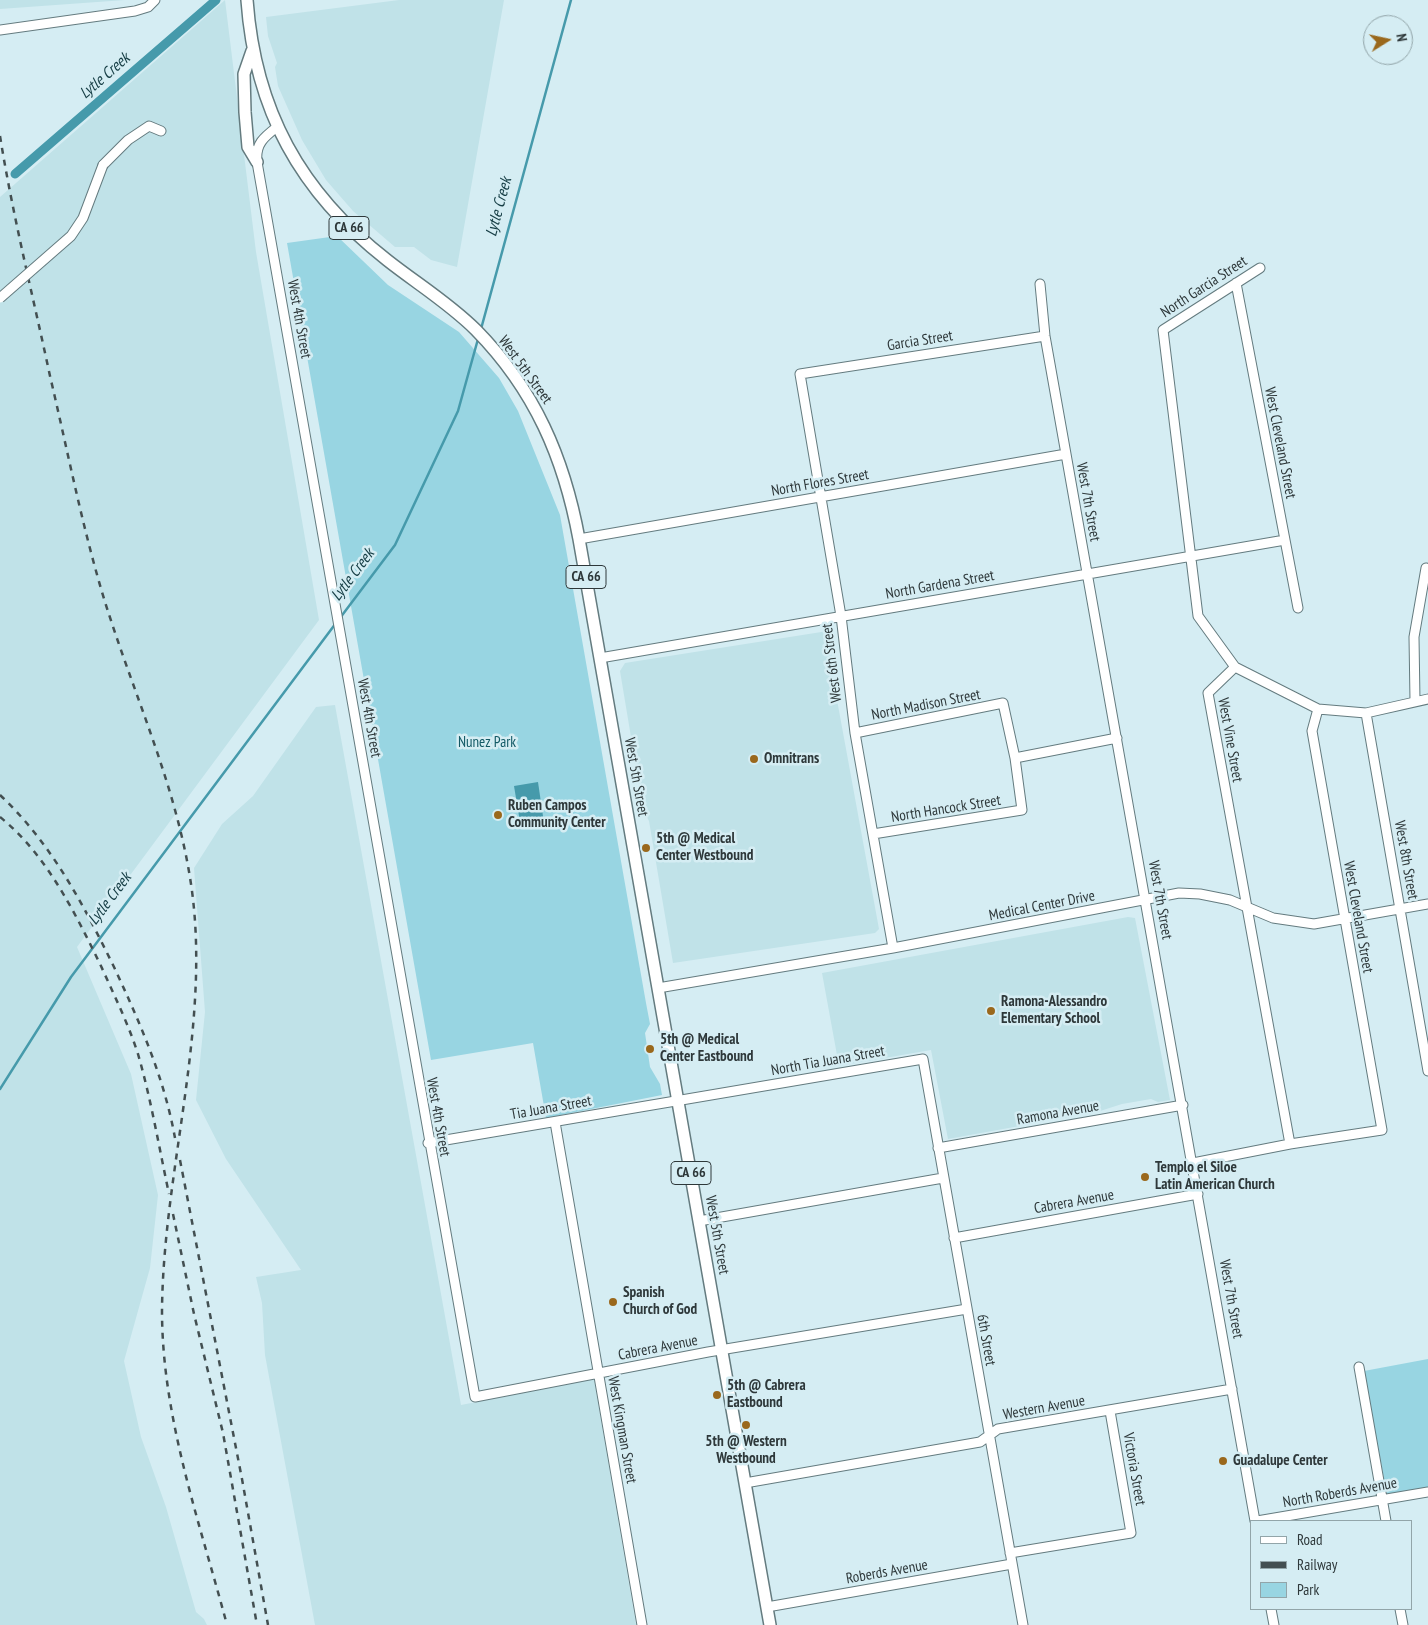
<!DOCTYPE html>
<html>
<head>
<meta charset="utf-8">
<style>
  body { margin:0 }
  #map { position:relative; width:1428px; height:1625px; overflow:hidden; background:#d5edf3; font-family:"PT Sans Narrow",sans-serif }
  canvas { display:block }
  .legend { position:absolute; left:1250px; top:1520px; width:162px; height:90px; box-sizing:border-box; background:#d5edf3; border:1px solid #92a5a9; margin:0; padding:6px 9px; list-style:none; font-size:15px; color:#2e383a }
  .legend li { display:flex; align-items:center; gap:10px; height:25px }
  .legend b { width:25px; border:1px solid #92a5a9 }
  .north { position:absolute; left:1363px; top:15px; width:50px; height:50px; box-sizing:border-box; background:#d5edf3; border:1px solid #92a5a9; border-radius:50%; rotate:80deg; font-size:14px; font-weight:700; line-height:20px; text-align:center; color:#2e383a }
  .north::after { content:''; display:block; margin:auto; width:18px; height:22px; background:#9a681c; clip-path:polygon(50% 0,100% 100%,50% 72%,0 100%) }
</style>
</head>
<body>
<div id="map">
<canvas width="1428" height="1625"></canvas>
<ul class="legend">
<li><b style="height:6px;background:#fff"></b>Road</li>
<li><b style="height:6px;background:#434f51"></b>Railway</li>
<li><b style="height:14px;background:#98d5e2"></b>Park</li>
</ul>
<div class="north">N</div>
</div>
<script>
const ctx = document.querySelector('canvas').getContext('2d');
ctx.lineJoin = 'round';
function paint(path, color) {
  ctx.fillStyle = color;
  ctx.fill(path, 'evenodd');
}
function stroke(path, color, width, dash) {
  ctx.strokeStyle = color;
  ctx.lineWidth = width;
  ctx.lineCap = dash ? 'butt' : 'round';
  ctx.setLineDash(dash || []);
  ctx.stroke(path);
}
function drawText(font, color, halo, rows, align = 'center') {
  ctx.font = font + ' "PT Sans Narrow",sans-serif';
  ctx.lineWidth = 5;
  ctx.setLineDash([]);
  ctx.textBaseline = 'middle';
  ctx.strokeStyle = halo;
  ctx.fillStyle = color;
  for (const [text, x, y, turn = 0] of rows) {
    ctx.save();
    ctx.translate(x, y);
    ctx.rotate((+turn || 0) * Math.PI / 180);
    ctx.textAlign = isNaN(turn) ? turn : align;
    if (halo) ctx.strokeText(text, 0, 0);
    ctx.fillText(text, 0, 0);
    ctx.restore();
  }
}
const built = new Path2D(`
  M0,0h125l-125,9z
  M225,0l31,252 63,368 -242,327 54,127 27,121 -8,73 -26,93 17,76 25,70 30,105 8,7 3,6h-207v-1428z
  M399,0h105l-47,267 -26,-7 -17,-13h-19l-42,-36 -27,-31 -24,-40 -24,-54 -3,-19 2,-4 -9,-27 -2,-19z
  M834,630l2,22 -3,26 46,251 -4,4 -202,30 -24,-142 -6,-12 -23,-138 5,-8z
  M335,705l126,700 133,-26 42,246h-321l-50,-270 -3,-52 -6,-26 45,-7 -75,-111 -30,-59 9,-88 -11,-144 28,-44 31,-28 63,-89z
  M1128,917l7,1 35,182 -12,2 -7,-3 -29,5 -25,8 -149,27 -17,-89 -92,16 -17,-93z`);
const green = new Path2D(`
  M337,236l51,49 71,47 40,46 19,33 42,104 86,488 4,21 -5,9 5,34 10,17 2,11 -116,23 -13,-75 -102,17 -144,-817z
  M1428,1359v129l-41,7 -23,-124z`);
const water = new Path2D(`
  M538,782l6,41 -23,5 -7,-42z`);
const stream = new Path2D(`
  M481,329l90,-329
  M340,618l55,-73 63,-134 20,-72
  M0,1089l71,-112 265,-354`);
const canal = new Path2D(`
  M15,174l201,-174`);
const minor = new Path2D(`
  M0,30l135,-19 13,-4 7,-7
  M277,127c-13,10 -22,17 -20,35l218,1235 233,-45 259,-43
  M103,165l25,-25 21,-14 12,5
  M1260,268l-97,62 35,286 37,51 83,42 48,4 62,-14
  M1236,283l62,325
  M1040,284l5,52 21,118 189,1067
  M579,539l487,-85
  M600,658l685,-118
  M1235,667l-27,26 82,451
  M1415,701l-1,-64 12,-69
  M1366,713l62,358
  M855,733l148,-30 12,55 7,52 -149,24
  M1015,758l102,-20
  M893,948l-38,-215 -14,-117 -41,-242 245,-38
  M658,988l235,-40 286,-55 21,1 30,6 43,18 41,6 114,-20
  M555,1122l87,503
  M428,1143l495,-84 100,566
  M938,1148l245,-43
  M1193,1163l97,-19 92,-14 -70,-399 6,-22
  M699,1221l244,-43
  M954,1238l244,-44
  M1359,1367l27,154
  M745,1483l235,-41 18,-13 234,-40
  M1257,1521l171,-29
  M1010,1553l121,-20 -21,-122
  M767,1607l245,-43
  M1271,1609l3,16
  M1400,1609l3,16`);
const major = new Path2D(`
  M247,0c8,110 53,192 140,260 29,23 62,43 89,70 59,60 88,128 103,209l191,1086
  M252,51l-8,23 1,38 3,35 9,15`);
const rail = new Path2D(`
  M0,136c13,81 33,160 50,240 17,72 31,145 52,216 29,97 74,191 89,292 21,141 -28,286 -29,427 0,107 38,212 65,314
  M0,795c52,49 83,109 114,172 26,56 50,110 61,171
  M0,817c47,38 75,96 101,149 13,29 27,57 37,88 13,45 21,93 31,140
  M180,1160l62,319 26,146
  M173,1214l21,100 29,119 34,192`);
const minorBridge = new Path2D(`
  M0,298l71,-62 12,-18 20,-53`);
const markers = [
  [754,759,5,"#9a681c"],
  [498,815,5,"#9a681c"],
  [646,848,5,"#9a681c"],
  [991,1011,5,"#9a681c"],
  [650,1049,5,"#9a681c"],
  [1145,1177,5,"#9a681c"],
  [613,1302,5,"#9a681c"],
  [717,1395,5,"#9a681c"],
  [746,1425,5,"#9a681c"],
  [1223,1461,5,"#9a681c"]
];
const shields = [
  [349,228,40],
  [586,577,40],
  [691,1173,40]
];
const shieldNames = [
  ["CA 66",349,228],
  ["CA 66",586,577],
  ["CA 66",691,1173]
];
const streetNames = [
  ["North Garcia Street",1204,287,-33],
  ["West 4th Street",299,319,80],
  ["Garcia Street",920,341,-9],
  ["West 5th Street",525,370,54],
  ["West Cleveland Street",1280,443,79],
  ["North Flores Street",820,483,-10],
  ["West 7th Street",1088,502,80],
  ["North Gardena Street",940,585,-10],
  ["West 6th Street",832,663,-97],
  ["North Madison Street",926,705,-11],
  ["West 4th Street",369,718,80],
  ["West Vine Street",1230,740,80],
  ["West 5th Street",636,777,80],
  ["North Hancock Street",946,809,-9],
  ["West 8th Street",1406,860,80],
  ["West 7th Street",1160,900,80],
  ["Medical Center Drive",1042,906,-11],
  ["West Cleveland Street",1358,917,80],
  ["North Tia Juana Street",828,1061,-10],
  ["Tia Juana Street",551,1108,-10],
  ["Ramona Avenue",1058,1113,-10],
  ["West 4th Street",438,1117,80],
  ["Cabrera Avenue",1074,1202,-10],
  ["West 5th Street",717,1235,80],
  ["West 7th Street",1231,1299,80],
  ["6th Street",986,1340,80],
  ["Cabrera Avenue",658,1348,-11],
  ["Western Avenue",1044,1408,-10],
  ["West Kingman Street",622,1430,80],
  ["Victoria Street",1134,1469,80],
  ["North Roberds Avenue",1340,1493,-10],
  ["Roberds Avenue",887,1572,-10]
];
const parkNames = [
  ["Nunez Park",487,743]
];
const poiNames = [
  ["Omnitrans",764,759],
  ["Ruben Campos",508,806],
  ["Community Center",508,823],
  ["5th @ Medical",656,839],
  ["Center Westbound",656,856],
  ["Ramona-Alessandro",1001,1002],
  ["Elementary School",1001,1019],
  ["5th @ Medical",660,1040],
  ["Center Eastbound",660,1057],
  ["Templo el Siloe",1155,1168],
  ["Latin American Church",1155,1185],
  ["Spanish",623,1293],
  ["Church of God",623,1310],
  ["5th @ Cabrera",727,1386],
  ["Eastbound",727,1403],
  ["5th @ Western",746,1442,"center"],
  ["Westbound",746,1459,"center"],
  ["Guadalupe Center",1233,1461]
];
const waterNames = [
  ["Lytle Creek",105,76,-41],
  ["Lytle Creek",499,207,-75],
  ["Lytle Creek",353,575,-53],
  ["Lytle Creek",110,899,-53]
];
paint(built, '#c0e2e8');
paint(green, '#98d5e2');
paint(water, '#469aab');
stroke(stream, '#469aab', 2.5);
stroke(canal, '#469aab', 9);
stroke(minor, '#647b7f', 11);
stroke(major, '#647b7f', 14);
stroke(minor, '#fff', 9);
stroke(major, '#fff', 11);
stroke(rail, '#434f51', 2.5, [6, 6]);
stroke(minorBridge, '#647b7f', 11, []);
stroke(minorBridge, '#fff', 9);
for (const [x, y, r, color] of markers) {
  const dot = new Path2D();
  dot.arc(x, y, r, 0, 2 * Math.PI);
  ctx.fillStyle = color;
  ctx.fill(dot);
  stroke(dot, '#d5edf3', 2);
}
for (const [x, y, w] of shields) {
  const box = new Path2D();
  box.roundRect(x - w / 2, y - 11.5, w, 23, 4);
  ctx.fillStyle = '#d5edf3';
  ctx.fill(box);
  stroke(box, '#2e383a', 1);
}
drawText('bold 14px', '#2e383a', null, shieldNames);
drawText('15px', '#2e383a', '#d5edf3', streetNames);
drawText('15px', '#125965', '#d5edf3', parkNames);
drawText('bold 15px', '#2e383a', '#d5edf3', poiNames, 'left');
drawText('italic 16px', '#153d44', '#d5edf3', waterNames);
</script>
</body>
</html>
